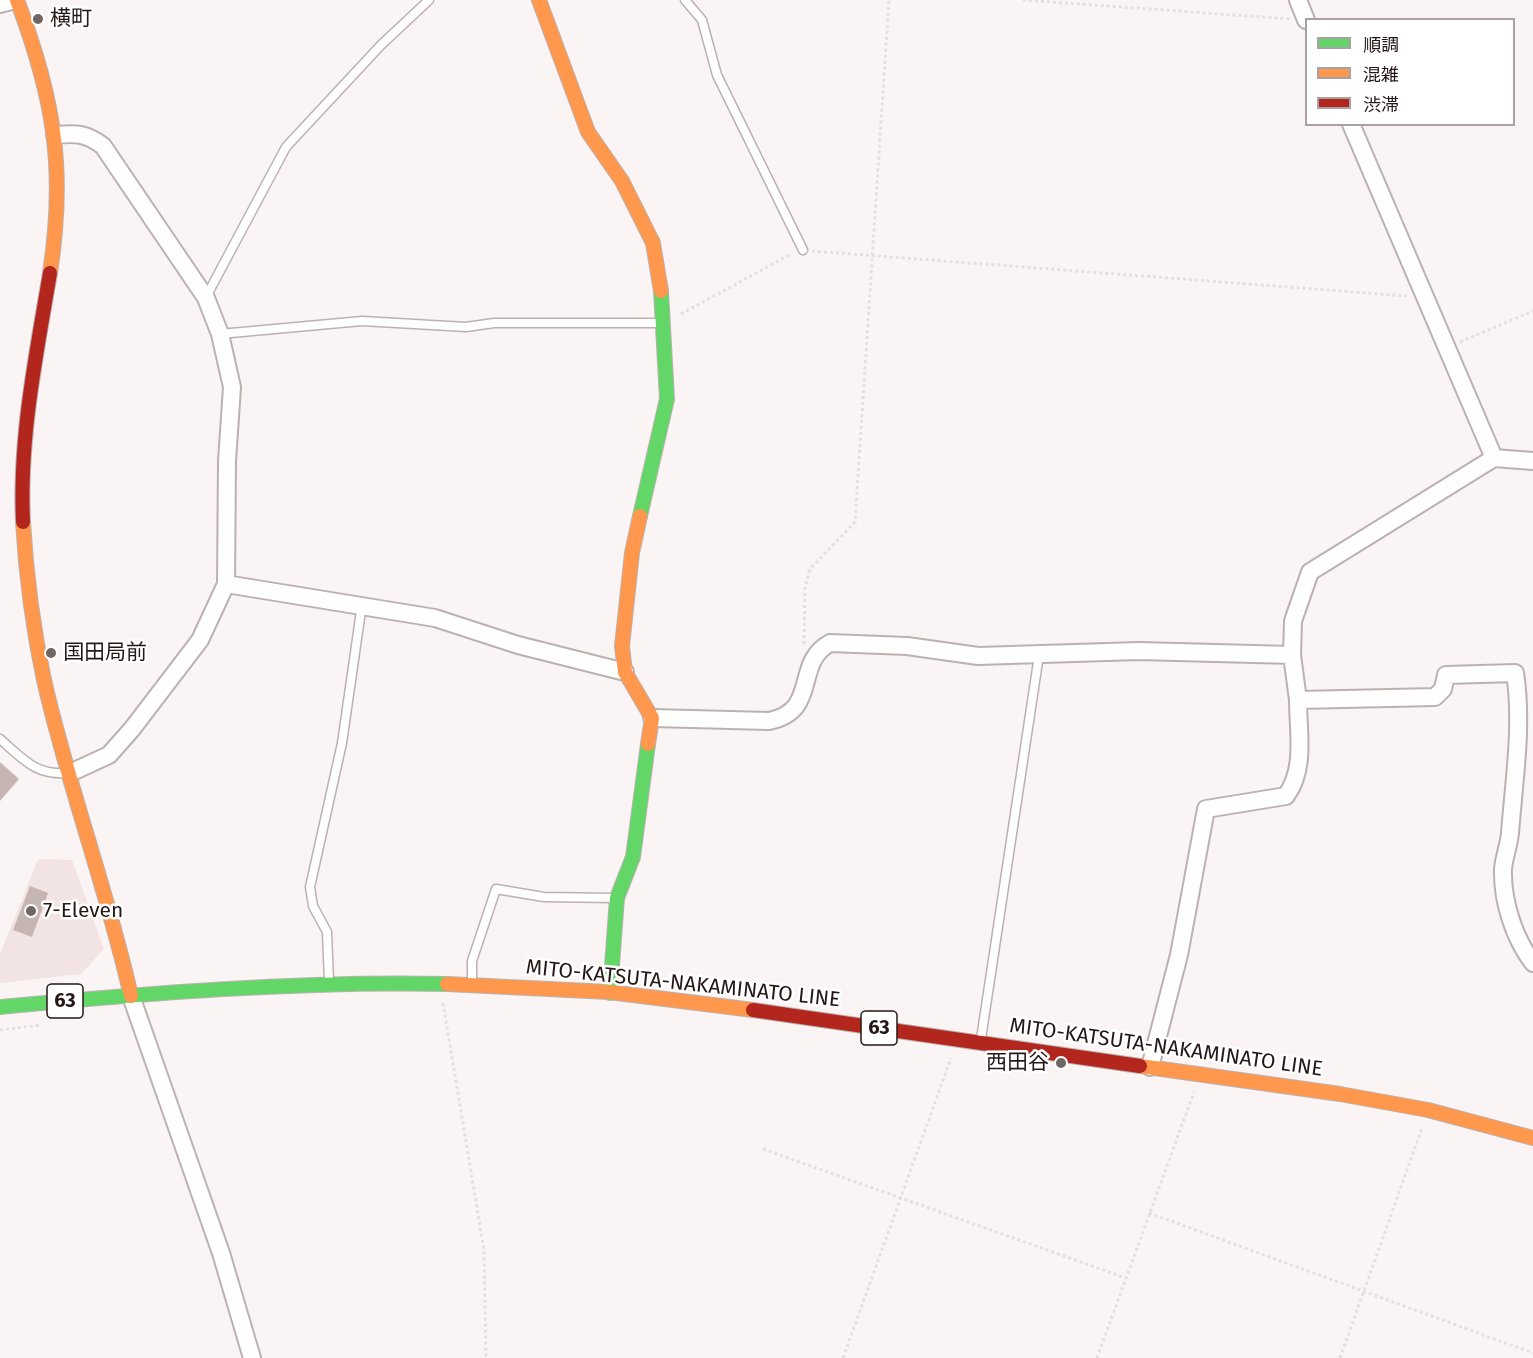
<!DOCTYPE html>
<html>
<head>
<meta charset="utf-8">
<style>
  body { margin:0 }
  #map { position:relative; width:1533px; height:1358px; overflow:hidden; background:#faf5f4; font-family:"Fira Sans","Noto Sans JP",sans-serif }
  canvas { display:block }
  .legend { position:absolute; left:1305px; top:18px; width:210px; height:108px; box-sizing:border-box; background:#fff; border:2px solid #a7a2a1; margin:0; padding:8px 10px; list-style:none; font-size:18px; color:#241715 }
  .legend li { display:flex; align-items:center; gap:12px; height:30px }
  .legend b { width:30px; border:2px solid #a7a2a1 }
</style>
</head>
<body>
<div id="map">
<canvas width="1533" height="1358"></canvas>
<ul class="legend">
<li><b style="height:8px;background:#63d668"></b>順調</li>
<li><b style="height:8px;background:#ff974d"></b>混雑</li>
<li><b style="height:8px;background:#b3261e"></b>渋滞</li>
</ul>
</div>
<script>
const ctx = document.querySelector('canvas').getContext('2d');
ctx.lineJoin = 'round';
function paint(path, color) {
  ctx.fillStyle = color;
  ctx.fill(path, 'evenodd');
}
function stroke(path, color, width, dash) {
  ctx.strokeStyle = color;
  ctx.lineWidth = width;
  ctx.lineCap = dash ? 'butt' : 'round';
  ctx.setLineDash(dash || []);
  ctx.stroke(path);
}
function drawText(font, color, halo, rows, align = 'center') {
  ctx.font = font + ' "Fira Sans","Noto Sans JP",sans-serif';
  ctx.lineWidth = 5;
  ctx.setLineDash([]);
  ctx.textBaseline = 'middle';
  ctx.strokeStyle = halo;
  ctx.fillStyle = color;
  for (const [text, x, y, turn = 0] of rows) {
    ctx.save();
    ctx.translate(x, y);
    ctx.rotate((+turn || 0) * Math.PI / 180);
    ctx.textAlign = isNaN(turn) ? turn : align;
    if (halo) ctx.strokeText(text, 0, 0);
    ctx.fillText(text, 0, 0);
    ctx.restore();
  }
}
const built = new Path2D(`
  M38,859l34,1 32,89 -23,25 -81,9v-29z`);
const building = new Path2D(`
  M0,762l19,17 -19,22z
  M30,886l18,7 -16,44 -19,-7z`);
const path = new Path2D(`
  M1023,0l267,19
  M812,251l595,45
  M681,314l110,-60
  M1460,342l73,-31
  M804,644l1,-57 5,-18 45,-47 34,-522
  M443,1003l41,247 2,108
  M0,1030l40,-5
  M763,1149l363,129
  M1149,1213l384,140
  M843,1358l108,-300
  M1097,1358l97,-266
  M1340,1358l82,-230`);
const lane = new Path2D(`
  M685,0l17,20 15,55 86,175
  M206,297l80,-150 95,-102 48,-45
  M220,334l142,-13 104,6 28,-4h170
  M0,739c24,21 36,37 70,34
  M329,981l-2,-49 -14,-26 -3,-19 32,-144 20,-139
  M472,981v-20l24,-72 48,8 71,1
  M981,1039l58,-384`);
const street = new Path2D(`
  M1298,0l8,20
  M0,4l15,-4
  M1351,124l143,334
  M55,135c21,-2 31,-2 48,11l103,152 14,36 12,53 -5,74 -1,123 -26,56 -68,89 -23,26 -39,18
  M226,584l209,34 83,27 107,27
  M1298,700l-6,-45 1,-34 17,-49 184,-114 39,3
  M652,718l117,3c51,-10 24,-58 61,-78l77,3 71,10 161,-5 153,4
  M131,996l90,257 31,105
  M1150,1067l29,-112 27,-146 80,-13c20,-27 12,-64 12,-96l137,-3 8,-8 3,-14 69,-2c8,52 -1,107 -5,160 -1,12 -6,24 -7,36 -1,32 11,69 30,94`);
const fast = new Path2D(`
  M640,516l27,-117 -6,-108
  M610,993l7,-95 16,-41 15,-113
  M0,1007c149,-14 298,-26 447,-23`);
const slow = new Path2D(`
  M17,0c37,98 49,169 33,273
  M539,0l49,132 34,49 31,62 8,48
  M640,516l-8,37 -10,93 3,26 27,46 -4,26
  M23,522c3,52 10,106 21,158 24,106 63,209 87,316
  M447,984l162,8 144,18
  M1140,1066l200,28 88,16 105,28`);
const jam = new Path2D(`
  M23,522c-4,-84 13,-166 27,-249
  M753,1010l387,56`);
const markers = [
  [38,19,6,"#6f6563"],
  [51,653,6,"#6f6563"],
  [31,911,6,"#6f6563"],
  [1061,1063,6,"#6f6563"]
];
const shields = [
  [65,1001,36],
  [879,1028,36]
];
const shieldNames = [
  ["63",65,1001],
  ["63",879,1028]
];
const poiNames = [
  ["横町",50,19],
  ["国田局前",63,653],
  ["7-Eleven",43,911],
  ["西田谷",1049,1063,"right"]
];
const streetNames = [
  ["MITO-KATSUTA-NAKAMINATO LINE",683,984,6],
  ["MITO-KATSUTA-NAKAMINATO LINE",1166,1048,8]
];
paint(built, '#f2e4e2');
paint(building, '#c5b6b3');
stroke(lane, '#bbb2b0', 11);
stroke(street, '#bbb2b0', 20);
stroke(fast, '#bbb2b0', 16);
stroke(slow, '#bbb2b0', 16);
stroke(jam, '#bbb2b0', 16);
stroke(path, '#e1e0e0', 3, [3, 3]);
stroke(lane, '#fefefd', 8);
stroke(street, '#fefefd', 16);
stroke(fast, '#63d668', 14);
stroke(slow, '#ff974d', 14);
stroke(jam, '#b3261e', 14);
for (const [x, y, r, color] of markers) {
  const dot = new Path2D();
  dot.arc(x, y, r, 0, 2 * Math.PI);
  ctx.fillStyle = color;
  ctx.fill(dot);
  stroke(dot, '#fff', 2);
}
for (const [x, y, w] of shields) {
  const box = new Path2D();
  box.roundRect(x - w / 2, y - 17, w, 34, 4.5);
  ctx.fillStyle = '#fff';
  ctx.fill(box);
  stroke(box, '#241715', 1.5);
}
drawText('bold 20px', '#241715', null, shieldNames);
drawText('21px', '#241715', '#fff', poiNames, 'left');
drawText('21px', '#241715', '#fff', streetNames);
</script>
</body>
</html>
